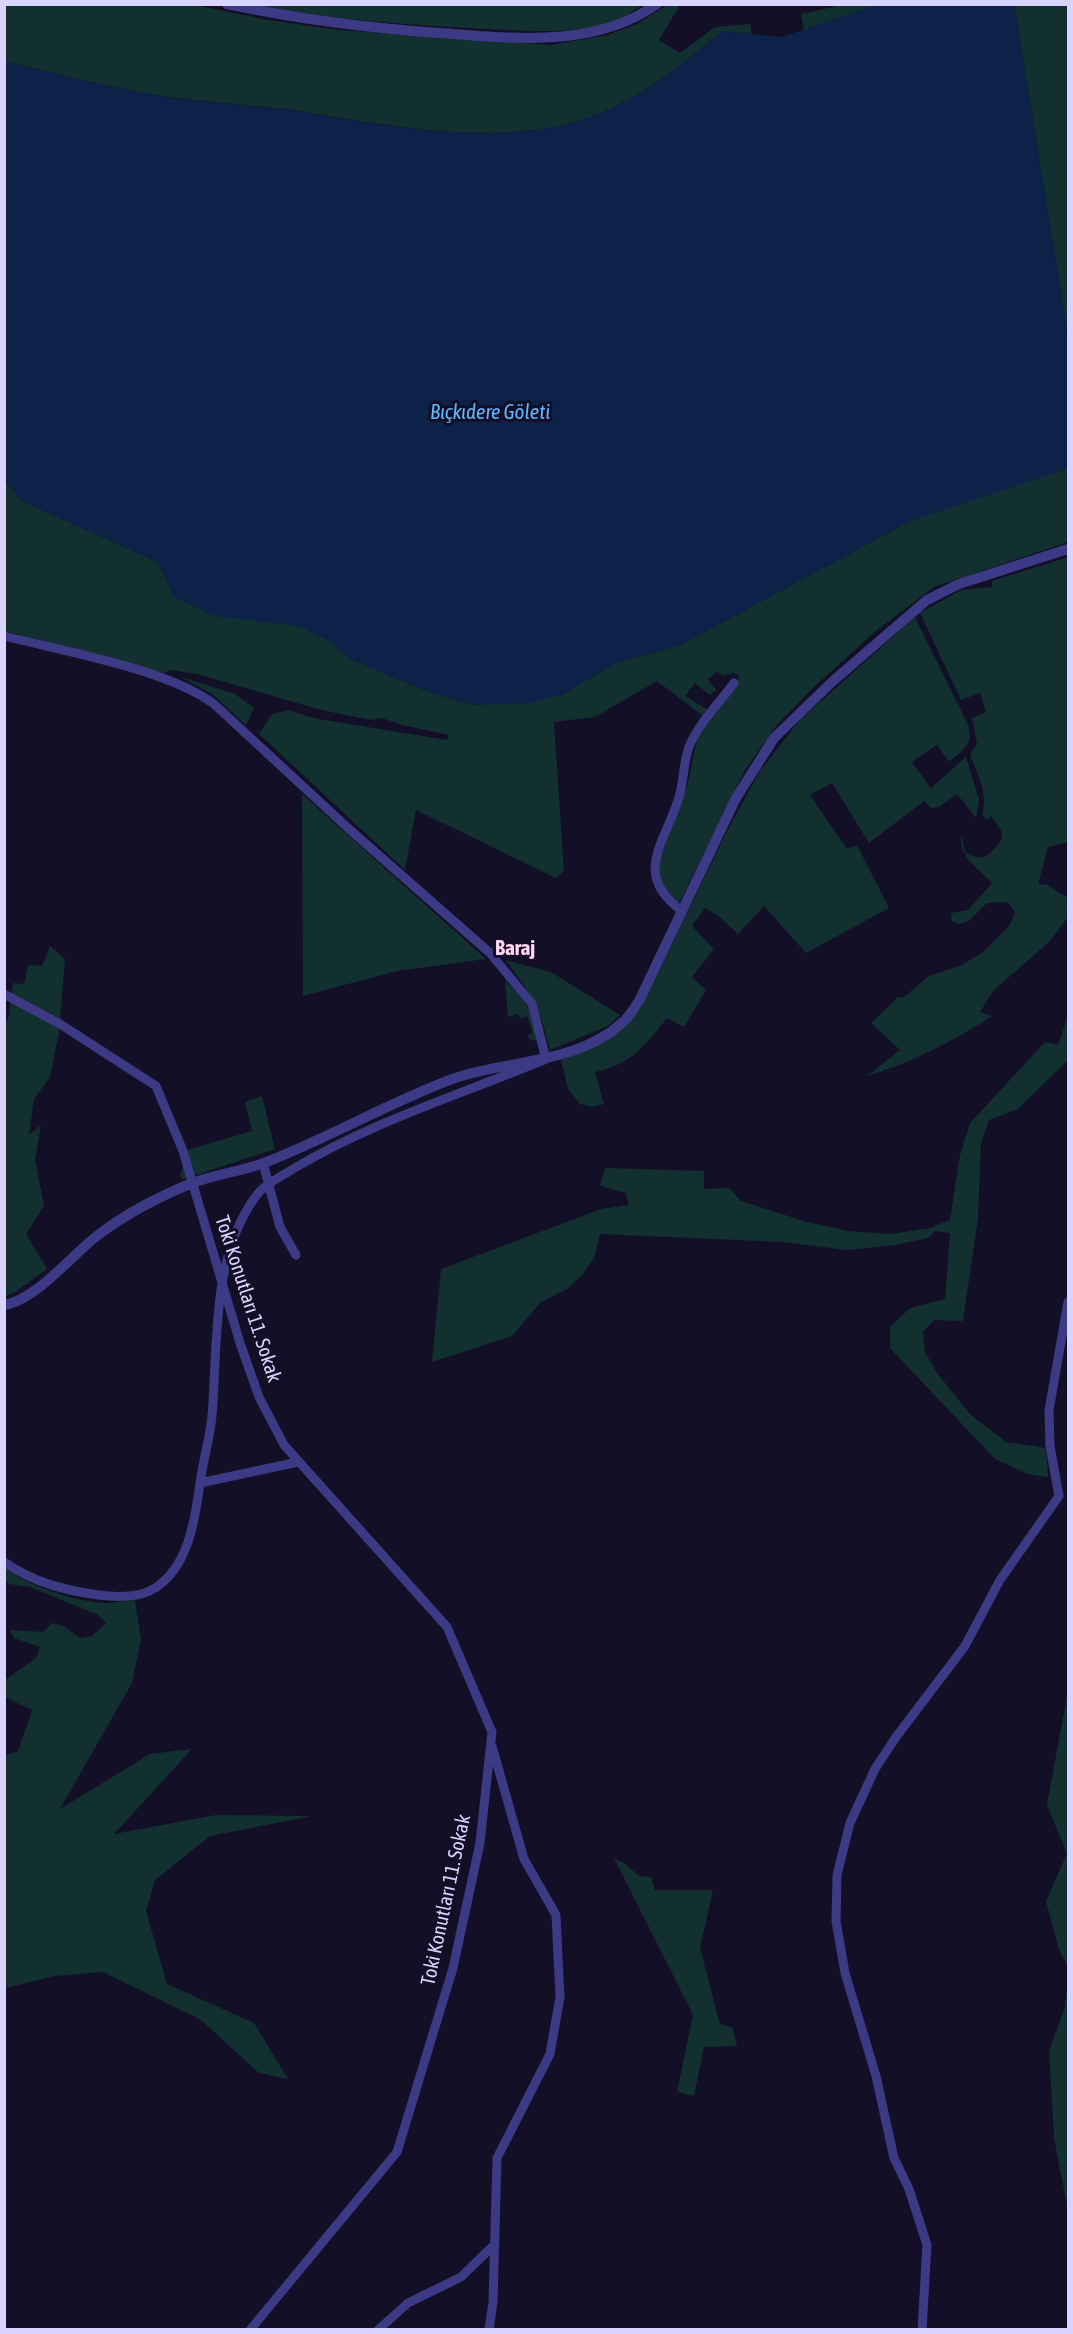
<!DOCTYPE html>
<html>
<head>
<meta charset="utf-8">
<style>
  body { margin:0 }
  #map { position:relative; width:1073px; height:2334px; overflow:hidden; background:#130f26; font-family:"Asap Condensed",sans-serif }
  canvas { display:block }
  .frame { position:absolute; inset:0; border:6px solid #d9d4ff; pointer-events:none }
</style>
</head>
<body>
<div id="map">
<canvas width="1073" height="2334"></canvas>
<div class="frame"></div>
</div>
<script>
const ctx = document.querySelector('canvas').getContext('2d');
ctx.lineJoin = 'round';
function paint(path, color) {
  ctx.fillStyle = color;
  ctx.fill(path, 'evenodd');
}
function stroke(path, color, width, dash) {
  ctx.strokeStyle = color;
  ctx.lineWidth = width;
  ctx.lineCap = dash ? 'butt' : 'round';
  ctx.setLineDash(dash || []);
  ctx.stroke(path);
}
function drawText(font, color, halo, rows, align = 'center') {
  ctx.font = font + ' "Asap Condensed",sans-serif';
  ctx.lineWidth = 6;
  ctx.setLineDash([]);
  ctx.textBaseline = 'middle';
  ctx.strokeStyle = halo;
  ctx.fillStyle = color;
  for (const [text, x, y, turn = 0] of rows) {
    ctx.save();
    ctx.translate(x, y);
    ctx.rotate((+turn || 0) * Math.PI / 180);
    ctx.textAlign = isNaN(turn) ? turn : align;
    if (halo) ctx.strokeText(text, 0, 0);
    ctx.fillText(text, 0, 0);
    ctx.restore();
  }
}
const green = new Path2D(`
  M4,5h191l73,15 72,10 211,15 56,-10 30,-11 30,-19h13l-21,35 21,13 35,-26 36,-3v10l-28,-3c-49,40 -100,82 -163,95 -89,18 -182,-3 -270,-16 -46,-6 -94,-8 -140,-16 -48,-8 -97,-22 -145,-32z
  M257,5h386c-8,4 -15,10 -23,14 -40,18 -107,11 -150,9 -71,-4 -143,-9 -213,-23z
  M842,5h37l-75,26 -3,-17z
  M1014,5h54v330z
  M1068,468v74l-134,45 -57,43 -64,58 -37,38 -31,44 -66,133c-43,-30 -4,-80 8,-117 5,-16 5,-34 12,-49 10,-18 26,-35 38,-52l2,-10 -6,-2 -11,3 -4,-5 -10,8 8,11 -6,5 -15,-12 -10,13 23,14 -5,6 -46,-35 -62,36 -41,5 10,149 -8,7 -140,-68 -11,60 -146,-136 13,-20 17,-4 24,8 134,22 2,-5 -47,-10 -20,-7 -11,2 -50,-10 -120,-35 -29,-5 -8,3 -159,-42 -1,-153 16,22 138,62 16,35 66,21 60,8 31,15 17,17 81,34 46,13 86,-10 57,-33 62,-17 232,-125z
  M1068,557v285l-20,5 -10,37 9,1 21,13v19l-18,24 -57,50 -13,21 12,4c-38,25 -81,47 -125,60l33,-26 -29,-27 27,-26h6l25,-21 33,-11 21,-13 26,-26 6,-13 -7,-11 -21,1 -18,18 -11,3 -6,-3 -1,-8 17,-3 24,-27c-12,-13 -36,-28 -30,-48l3,17c17,12 27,2 37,-13l-1,-9 -10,-14 -5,4 -4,-5c7,-19 -5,-42 -12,-60l7,-12 -5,-25 14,-6 -6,-19 -19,7 -41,-87 41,-23 31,-3v-6z
  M915,617l53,108c6,20 -5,25 -19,37l-12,-17 -25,17 19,26 35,-31 13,43 -3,18 -19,-24 -18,13 -8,1 -7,-7 -55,42 -37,-60 -22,12 37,54 10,-4 32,63 -83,45 -42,-47 -26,28 -18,-17 -15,-9 -13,18 22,23 -22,28 14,13 -22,37 -17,-9c-21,27 -38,48 -72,54l9,32 -11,3 -13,-3 -12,-15 -7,-29c30,-13 59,-27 80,-52l85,-175 34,-62 39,-50z
  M181,677l54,17 19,14 -8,17 -34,-31z
  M302,794l184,165 -89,12 -94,25z
  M50,946l15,13 -6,74 -9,44 -16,22 -5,36 12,-10 -6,34 9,47 -18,28 21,35 -33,24 -9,3v-270l4,-11 4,-32 11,1 4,-19 14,1z
  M505,960l46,12 69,43 -12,11 -58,24c-10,-42 -19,-57 -45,-90z
  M505,980c14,15 36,38 31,61l-7,-2 -1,-4 5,-2 -6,-17 -7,3 -2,-5 -10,3z
  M1067,1019l1,41 -50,49 -29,11 -8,23 -3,75 -15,103 -29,-1 -11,12 2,20 12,21 34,42 35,27 40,6 2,29 -20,-3 -33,-15 -105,-111v-21l20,-19 35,-9 5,-66 -15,-2 -7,7 -33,7 -48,5 -64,-8 -183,-8 -6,24 -12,17 -15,14 -26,13 -29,34 -80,26 9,-93 160,-60 28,-4 -3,-12 -26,-7 5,-18 99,3v18l25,-1 12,13 66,21 42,9 42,3 39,-6 20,-8 10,-65 10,-32 75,-81 13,3z
  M262,1096l13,53 -91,30 -4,-2 7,-27 65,-19 -7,-29z
  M5,1568c24,18 66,32 97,35 11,0 22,-2 33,-3l6,40 -9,43 -72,126 90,-55 42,-5 -78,85 102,-19 96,1 -102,20 -55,44 -9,31 21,73 87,39 34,56 -29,-6 -58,-53 -98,-48 -48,4 -50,12 -1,-235 3,2 11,-4 14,-41 -27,-13v-17l31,-22 4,-11 -26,-9 -4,-8 33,2 9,-9 12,3 16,12 12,-2 14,-13 -8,-8 -68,-28 -21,-3 -4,-4z
  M1068,1691v275l-9,-16 -13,-49 21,-47 -20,-49z
  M614,1858l10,5 15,13 12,1 4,13h58l-13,58 20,76 12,3 5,19 -33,1 -10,49 -17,-4 16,-77z
  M1068,1977v233l-14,-72 -5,-87 16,-44z`);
const water = new Path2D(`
  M879,4l135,1 54,330v133l-156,52 -232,125 -62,17 -57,33 -32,8 -54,2 -46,-13 -81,-34 -17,-17 -31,-15 -86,-10 -40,-19 -16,-35 -138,-62 -15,-22v-416c48,10 97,24 145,32 48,9 97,10 145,17 86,13 178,33 265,15 63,-13 114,-55 163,-95l59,6z`);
const minor = new Path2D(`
  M4,636c59,15 163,33 210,68l135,125 141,124 42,51 14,55c-84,35 -175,63 -253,110 -13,8 -28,15 -37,27 -45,61 -38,148 -44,220 -2,22 -9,44 -12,67 -5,36 -11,83 -45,105 -15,10 -41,9 -57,7 -35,-5 -65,-13 -94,-33
  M682,911c-51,-37 -16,-69 -3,-114 5,-16 4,-34 10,-50 9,-23 31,-45 45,-64
  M4,994l56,30 96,62 27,65 57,192 19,54 25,48 163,182 45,105 -12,111 -27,125 -56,184 -147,178
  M263,1163l17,64 16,28
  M200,1483l98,-21
  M378,2330l30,-27 53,-26 33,-32
  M489,2330l4,-28 4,-144 53,-104 10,-57 -4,-82 -32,-56 -32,-113
  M922,2330l5,-85 -18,-56 -15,-31 -18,-82 -31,-103 -9,-52 1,-46 13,-52 25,-54 21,-32 69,-91 35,-66 59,-84 -9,-50 -1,-36 19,-108`);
const tertiary = new Path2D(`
  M227,4c71,15 141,24 213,29 72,5 154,16 217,-29
  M4,1305c31,-4 69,-51 94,-70 28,-21 60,-38 92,-51 24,-10 50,-12 74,-21 62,-24 121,-58 183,-82 56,-22 129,-15 176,-59 6,-5 11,-14 16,-21l97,-203 38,-60 59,-57 94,-81 32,-16 109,-35`);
const streetNames = [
  ["Toki Konutları 11. Sokak",248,1299,72],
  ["Toki Konutları 11. Sokak",446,1900,-78]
];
const waterNames = [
  ["Bıçkıdere Göleti",490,412]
];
const neighbourhoodNames = [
  ["Baraj",515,948]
];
paint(green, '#12302f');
paint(water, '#0c2248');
stroke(minor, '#3d3a85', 9);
stroke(tertiary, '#3d3a85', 10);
drawText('20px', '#d9d4ff', '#130f26', streetNames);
drawText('italic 21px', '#62b6ff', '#130f26', waterNames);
drawText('bold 21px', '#ffd6f0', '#130f26', neighbourhoodNames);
</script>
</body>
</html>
